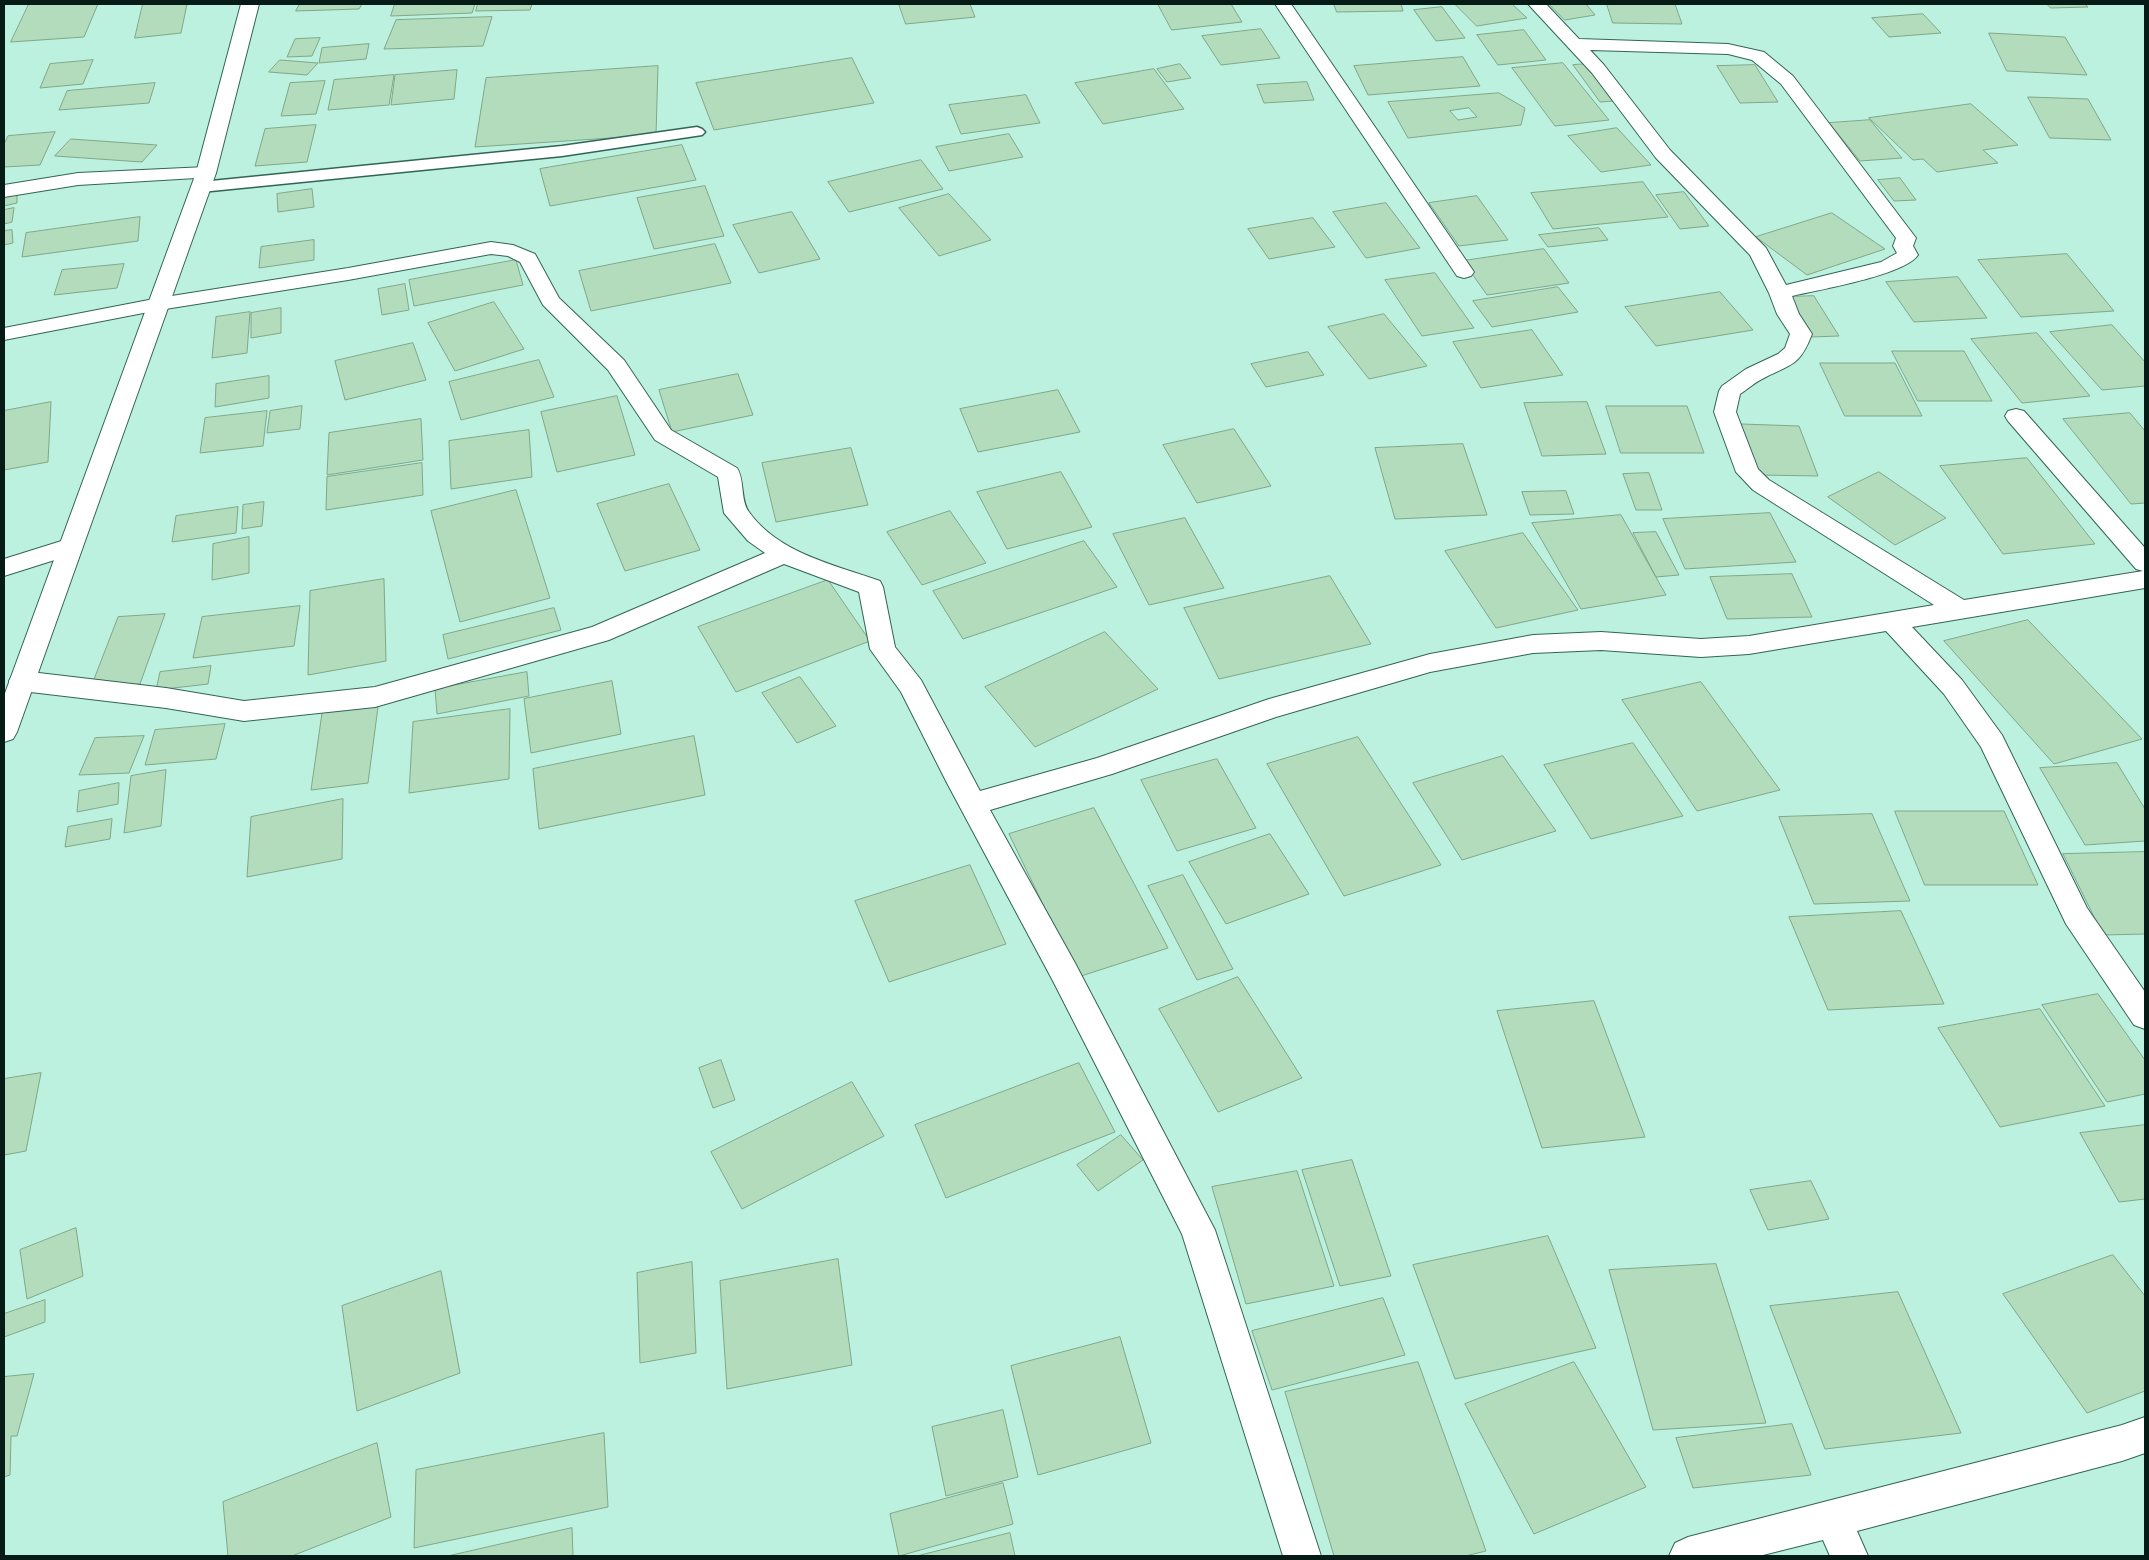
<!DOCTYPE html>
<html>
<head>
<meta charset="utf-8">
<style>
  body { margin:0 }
  #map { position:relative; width:2149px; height:1560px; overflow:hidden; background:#bbf1de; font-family:"Asap Condensed",sans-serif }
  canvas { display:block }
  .frame { position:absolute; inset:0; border:5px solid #061b15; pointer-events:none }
</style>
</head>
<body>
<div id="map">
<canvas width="2149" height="1560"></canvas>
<div class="frame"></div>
</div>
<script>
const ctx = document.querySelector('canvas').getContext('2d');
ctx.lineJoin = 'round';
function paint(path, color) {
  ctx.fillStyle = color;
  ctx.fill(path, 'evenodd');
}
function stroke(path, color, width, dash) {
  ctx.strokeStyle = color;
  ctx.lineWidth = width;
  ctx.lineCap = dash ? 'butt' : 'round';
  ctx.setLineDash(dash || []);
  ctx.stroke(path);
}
const building = new Path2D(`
  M29,4h69l-14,33 -73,5z
  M143,4h44l-6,29 -46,5z
  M300,4h62l-3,5 -63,2z
  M395,4h80l-3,9 -81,3z
  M478,4h54l-2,6 -54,1z
  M899,4h71l5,13 -69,7z
  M1158,4h73l11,18 -70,8z
  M1334,4h67l2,7 -66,1z
  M1455,4h57l15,14 -50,8z
  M1549,4h37l9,11 -30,5z
  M1607,4h68l7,20 -69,-1z
  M2047,4h38l3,3 -37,1z
  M1442,7l23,31 -29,3 -22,-31z
  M1923,14l18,19 -52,4 -17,-19z
  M492,17l-9,29 -99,3 12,-29z
  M1261,29l19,29 -59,7 -19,-29z
  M1524,30l22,30 -48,5 -21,-30z
  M1989,33l76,4 22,38 -80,-4z
  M320,38l-8,18 -25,1 8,-18z
  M369,44l-3,15 -47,4 3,-15z
  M1463,57l17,29 -112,9 -14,-29z
  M852,58l22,45 -160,27 -18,-47z
  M93,60l-10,24 -43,4 10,-24z
  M280,60l38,3 -11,12 -38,-3z
  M1563,63l46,57 -54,6 -43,-58z
  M1180,64l11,14 -24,4 -10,-13z
  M1586,64l28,37 -14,1 -27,-37z
  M1755,65l23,37 -38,1 -23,-37z
  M658,66l-2,69 -181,12 11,-69z
  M1154,69l30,40 -81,15 -28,-41z
  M457,70l-3,29 -63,6 4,-30z
  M394,75l-5,30 -61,5 6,-30z
  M325,81l-9,33 -35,2 9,-33z
  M1307,82l7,18 -50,3 -7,-18z
  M155,83l-6,20 -90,7 8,-19z
  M1499,93l26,15 -4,17 -113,13 -20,-36zM1469,108l8,9 -19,3 -8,-9z
  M1026,95l14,28 -79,11 -12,-29z
  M2028,97l60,2 23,41 -61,-2z
  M1971,104l47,41 -35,5 15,13 -61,9 -14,-13 -10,1 -44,-42z
  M1870,120l32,38 -42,3 -31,-38z
  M316,125l-9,37 -52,4 10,-37z
  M1617,128l34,37 -50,7 -33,-36z
  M55,132l-15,33 -36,2v-23l4,-8z
  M1009,134l14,23 -74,14 -13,-24z
  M71,139l86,6 -15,17 -87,-6z
  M682,145l14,35 -146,26 -10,-37z
  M921,160l22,29 -94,23 -21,-30z
  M1900,178l16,22 -22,1 -16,-21z
  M1643,182l25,35 -115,12 -22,-36z
  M705,186l19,50 -70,13 -17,-51z
  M312,189l2,18 -36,5 -1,-18z
  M1684,192l25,34 -29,3 -24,-34z
  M17,194v9l-13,3v-10z
  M949,194l42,46 -52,16 -40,-48z
  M1477,196l31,44 -49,6 -30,-43z
  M1386,203l34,45 -54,10 -33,-46z
  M14,208l-2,14 -8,2v-14z
  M792,212l28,47 -61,14 -26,-48z
  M1832,213l53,36 -78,26 -51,-38z
  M140,217l-2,24 -116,16 4,-24z
  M1313,218l22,29 -66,12 -21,-30z
  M1599,228l9,12 -60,7 -9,-12z
  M12,230l1,13 -9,2v-14z
  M314,240v20l-55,8 2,-21z
  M715,244l16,39 -140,28 -12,-40z
  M1544,249l25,34 -82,12 -24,-34z
  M2067,254l47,57 -93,6 -43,-57z
  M516,260l7,25 -109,21 -5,-26z
  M124,264l-7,24 -63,7 8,-25z
  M1435,273l39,55 -52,8 -37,-56z
  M1958,277l29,41 -73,4 -28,-40z
  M405,284l4,26 -27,5 -4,-26z
  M1558,287l20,25 -86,15 -19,-26z
  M1720,292l33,38 -97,16 -31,-39z
  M1814,296l25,40 -28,1 -24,-40z
  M494,302l30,47 -69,22 -27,-48z
  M281,308v25l-30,5v-25z
  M250,312l-3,41 -35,5 4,-41z
  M1384,314l43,52 -58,13 -41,-52z
  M2112,325l33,37v24l-43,4 -52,-58z
  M1532,330l31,45 -82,13 -28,-46z
  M2037,333l53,63 -68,7 -51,-64z
  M413,343l13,37 -81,20 -10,-39z
  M1892,351h72l28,50h-74z
  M1308,352l16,23 -58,12 -15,-23z
  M539,360l15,37 -93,23 -12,-38z
  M1820,363h75l27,53h-77z
  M738,374l15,41 -81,17 -13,-42z
  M269,376v22l-54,9 1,-23z
  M1058,390l22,42 -102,20 -18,-43z
  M617,396l18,59 -78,17 -16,-60z
  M51,402l-3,60 -44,8v-59z
  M1587,402l19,52 -64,2 -18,-53z
  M302,406l-2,23 -33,4 3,-22z
  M1606,406h81l17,47h-83z
  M267,411l-4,35 -63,7 5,-35z
  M2130,413l15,18v72l-14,1 -68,-85z
  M421,419l2,41 -96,15 2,-42z
  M1741,424l58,2 19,50 -61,-1z
  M1234,429l37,57 -74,17 -34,-58z
  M529,430l3,47 -81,12 -2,-48z
  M1463,444l24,71 -92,4 -20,-71z
  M851,448l17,57 -92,17 -14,-59z
  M2027,458l68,86 -92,10 -63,-88z
  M422,463l1,32 -97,15 1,-33z
  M1061,472l31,55 -85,22 -30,-57z
  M1879,472l67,46 -51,27 -67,-48z
  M1649,473l13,37h-26l-13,-36z
  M669,484l31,66 -75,21 -28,-67z
  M516,490l34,108 -90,24 -29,-111z
  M1566,491l8,23 -44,1 -8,-23z
  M264,502l-2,24 -20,3 1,-24z
  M238,507l-2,26 -64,9 4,-26z
  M950,511l36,52 -64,22 -35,-53z
  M1770,513l26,49 -111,7 -22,-50z
  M1621,515l45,80 -85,14 -49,-86z
  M1185,518l39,70 -75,17 -36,-71z
  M1656,532l23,43 -23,2 -23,-44z
  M1523,533l55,77 -82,18 -51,-77z
  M249,537v36l-37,7 1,-36z
  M1084,541l33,46 -154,52 -30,-48z
  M1792,574l20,43 -85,2 -17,-42z
  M1330,576l41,68 -152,35 -35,-71z
  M384,579l2,82 -78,14 2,-84z
  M828,580l42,61 -134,51 -38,-65z
  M300,606l-6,40 -101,12 9,-41z
  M554,608l7,22 -113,29 -5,-24z
  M165,614l-25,70 -49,3 27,-70z
  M2028,620l114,119 -88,25 -110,-123z
  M1105,632l53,57 -123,58 -50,-60z
  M211,666l-3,18 -52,6 4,-18z
  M527,672l2,24 -92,18 -2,-25z
  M800,677l36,49 -39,17 -35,-50z
  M612,681l9,53 -90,19 -7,-54z
  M1701,682l79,108 -83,21 -75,-111z
  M378,707l-10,76 -57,7 11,-77z
  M510,709l-1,70 -100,14 4,-71z
  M225,724l-9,35 -71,6 10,-35z
  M144,736l-15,37 -50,2 16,-37z
  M694,736l11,59 -166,34 -6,-60z
  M1358,737l83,128 -97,31 -77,-132z
  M1633,743l50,73 -92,23 -47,-74z
  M1503,756l53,75 -94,29 -49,-77z
  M1217,759l39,69 -79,23 -36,-71z
  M2117,763l28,46v32l-60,4 -45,-77z
  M166,770l-5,56 -37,7 7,-57z
  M119,783l-1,21 -41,8 2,-21z
  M343,799l-1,60 -95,18 4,-60z
  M1094,808l74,140 -90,29 -69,-143z
  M1895,811h109l34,74h-113z
  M1872,814l38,87 -96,3 -35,-87z
  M112,819l-2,20 -45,8 3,-20z
  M1270,834l39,60 -83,30 -37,-62z
  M2145,852v82l-42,1 -40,-81z
  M970,865l36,79 -117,38 -34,-81z
  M1183,875l50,94 -36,11 -49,-94z
  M1901,911l43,93 -116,6 -39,-93z
  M1238,977l64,101 -84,34 -59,-103z
  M2098,994l47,66v34l-38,8 -65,-97z
  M1594,1001l51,136 -103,11 -45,-137z
  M2040,1009l65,97 -105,21 -62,-99z
  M721,1060l14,40 -22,8 -14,-40z
  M1079,1063l36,69 -169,66 -31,-73z
  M41,1073l-15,78 -22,4v-76z
  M852,1082l32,54 -142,73 -31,-57z
  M2145,1125v74l-26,3 -39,-69z
  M1121,1135l22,25 -45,31 -21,-26z
  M1352,1160l39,116 -51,10 -38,-116z
  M1297,1171l37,115 -88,18 -34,-117z
  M1811,1181l18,38 -61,11 -18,-40z
  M76,1228l7,48 -56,23 -7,-49z
  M1548,1236l48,112 -141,31 -42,-114z
  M2113,1255l32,41v95l-58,22 -84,-119z
  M838,1259l14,106 -125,24 -7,-108z
  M692,1262l4,91 -56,10 -3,-90z
  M1716,1264l50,159 -113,7 -44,-160z
  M441,1271l19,102 -103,38 -15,-105z
  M1898,1292l63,141 -136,16 -55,-143z
  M1383,1298l22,57 -133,35 -20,-59z
  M45,1300v22l-41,15v-23z
  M1120,1337l31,106 -113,32 -27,-109z
  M1418,1362l68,189 -21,5h-131l-49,-164z
  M1574,1362l72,125 -112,47 -69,-130z
  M34,1374l-17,62h-6l-1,39 -6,2v-100z
  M1003,1410l15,67 -72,19 -14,-69z
  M1792,1424l19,51 -118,13 -17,-50z
  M604,1433l4,74 -194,41 2,-78z
  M377,1443l14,74 -99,39h-64l-5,-54z
  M1003,1483l10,41 -114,32 -9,-42z
  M572,1528l1,28h-125z
  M1010,1533l5,23h-98z`);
const lane = new Path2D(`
  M697,127l5,2 3,3 -3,3 -140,21 -361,36 -6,-2 -2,-3 2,-3 6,-2 361,-36z`);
const street = new Path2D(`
  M1275,4h16l183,268 -3,4 -7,2 -7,-2z
  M1528,4h18l33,35 149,5 36,8 29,24 123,162 -3,8 5,9c-13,20 -100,35 -126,41l7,18 13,20c-12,32 -21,30 -48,44 -9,4 -16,11 -24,16l-4,18 22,57 11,11 195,120 179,-29 -7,-2 -128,-148 -3,-5 3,-5 8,-2 8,2 121,137v40l-233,39 50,53 40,55 85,173 58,84v37l-11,-4 -68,-101 -85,-177 -37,-53 -58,-63 -137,23 -48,3 -100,-7 -68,3 -103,19 -154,45 -164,57 -122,36 85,153 140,267 106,326h-38l-101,-322 -129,-253 -106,-198 -46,-91 -31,-43 -11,-57 -75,-28 -175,76 -234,67 -131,14 -78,-13 -144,-17 -9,-3 -4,-7 4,-7 9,-3 144,17 78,13 131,-14 217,-60 173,-74 -17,-12 -24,-28 -6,-36 -63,-37 -47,-70 -65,-65 -23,-43 -12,-6 -17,-2 -143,26 -189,30 -155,30v-12l155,-30 189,-30 143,-26 22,3 22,9 24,44 65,62 47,70 66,38c8,12 3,32 12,44 29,41 86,53 131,69l3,6 12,60 26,33 59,111 117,-33 172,-59 161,-45 103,-19 68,-3 100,7 48,-3 185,-31 -181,-115 -17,-18 -22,-60 5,-21 3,-5 24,-17 32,-15 7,-6 5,-14 -13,-20 -8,-21 -19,-38 -94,-97 -64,-85zM1590,50l138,4 24,6 29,24 115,154 -3,8 4,7 -16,9 -95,23 -20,-37 -96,-98 -66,-85z
  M206,167l7,2 3,4 -3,4 -135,8 -74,12v-12l74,-12z
  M71,538l9,2 3,6 -3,6 -76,24v-17z
  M2145,1417v36l-23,8 -265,70 11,25h-38l-7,-16 -64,16h-90l6,-13 13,-6 434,-112z`);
const secondary = new Path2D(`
  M241,4h18l-43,169 -199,559 -4,7 -9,3v-46l192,-523z`);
paint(building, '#b3dcbc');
stroke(building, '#7fa789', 1);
stroke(lane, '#326556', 3);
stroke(street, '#326556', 2);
stroke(secondary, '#326556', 2);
paint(lane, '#fff');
paint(street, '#fff');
paint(secondary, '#fff');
</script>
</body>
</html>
